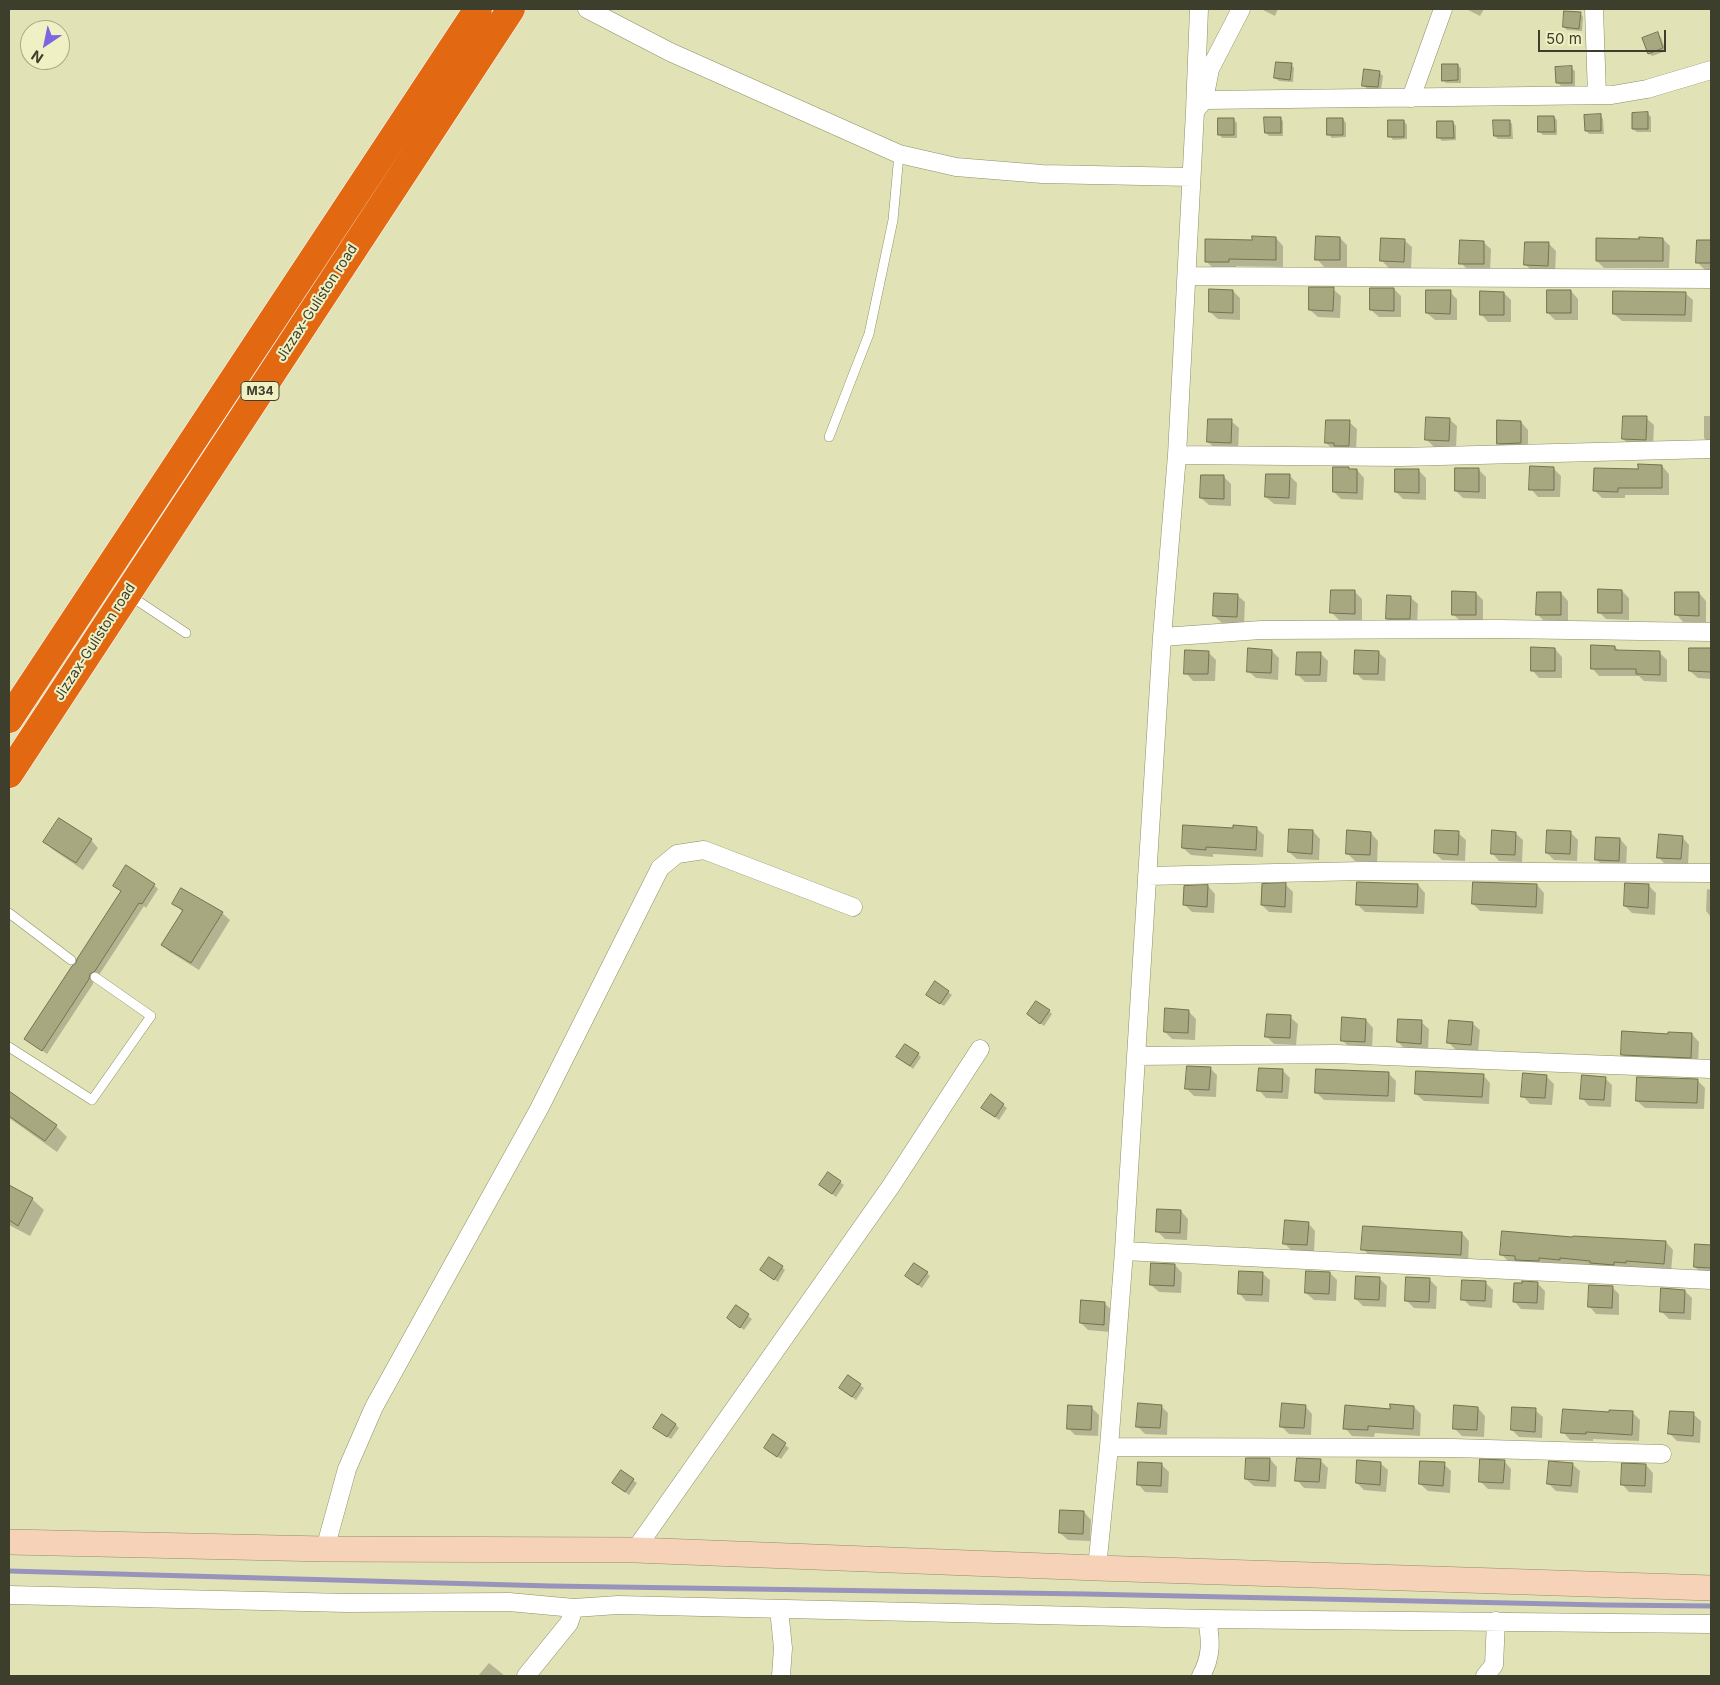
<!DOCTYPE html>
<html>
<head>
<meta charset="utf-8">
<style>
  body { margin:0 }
  #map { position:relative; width:1720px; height:1685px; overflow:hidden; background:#e2e2b7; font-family:Inter,sans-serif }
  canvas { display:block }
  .frame { position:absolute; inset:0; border:10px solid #3e3e2d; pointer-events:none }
  .north { position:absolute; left:20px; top:20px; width:50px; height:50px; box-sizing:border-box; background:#eff0c4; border:1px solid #a8a988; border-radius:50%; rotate:214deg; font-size:14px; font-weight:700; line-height:20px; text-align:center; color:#3e3e2d }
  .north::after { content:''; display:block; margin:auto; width:18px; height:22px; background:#7b65e0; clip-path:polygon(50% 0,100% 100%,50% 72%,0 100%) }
  .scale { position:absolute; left:1538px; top:30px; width:128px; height:22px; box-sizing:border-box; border:2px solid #3e3e2d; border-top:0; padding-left:6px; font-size:15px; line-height:18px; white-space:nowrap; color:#3e3e2d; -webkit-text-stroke:4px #eff0c4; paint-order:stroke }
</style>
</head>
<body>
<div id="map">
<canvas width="1720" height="1685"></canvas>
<div class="frame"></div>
<div class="north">N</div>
<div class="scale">50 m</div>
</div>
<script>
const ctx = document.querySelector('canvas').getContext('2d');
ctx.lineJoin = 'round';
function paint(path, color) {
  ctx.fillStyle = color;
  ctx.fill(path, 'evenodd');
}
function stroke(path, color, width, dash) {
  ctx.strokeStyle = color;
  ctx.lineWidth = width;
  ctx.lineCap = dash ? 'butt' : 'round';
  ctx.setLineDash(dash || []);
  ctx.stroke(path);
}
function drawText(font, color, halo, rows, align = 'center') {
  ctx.font = font + ' Inter,sans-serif';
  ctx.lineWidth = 4;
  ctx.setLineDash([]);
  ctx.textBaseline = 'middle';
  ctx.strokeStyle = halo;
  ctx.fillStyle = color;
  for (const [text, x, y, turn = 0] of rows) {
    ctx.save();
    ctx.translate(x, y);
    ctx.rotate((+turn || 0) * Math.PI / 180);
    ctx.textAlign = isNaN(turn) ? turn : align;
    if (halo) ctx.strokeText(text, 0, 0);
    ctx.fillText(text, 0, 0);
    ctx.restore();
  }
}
const shadow = new Path2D(`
  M1261,9h17l-3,7z
  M1466,9h18l-4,7z
  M1580,13l3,4 -1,14 -15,-1 -3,-3z
  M1657,34l4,3 5,14 -14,5 -3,-3z
  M1291,64l3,4 -1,14 -14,-1 -4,-3z
  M1457,65l4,3v15h-15l-3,-3z
  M1571,68l4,3v15h-14l-4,-4z
  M1379,72l4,4 -2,14 -14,-1 -3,-4z
  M1648,114l3,3v15h-14l-4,-3z
  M1600,115l3,4 1,15h-15l-3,-4z
  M1554,117l3,3v15h-14l-3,-3z
  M1280,118l3,3v15h-14l-3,-3z
  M1233,119l4,4v15h-15l-3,-4z
  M1343,119l3,4v14l-14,1 -4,-4z
  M1404,121l3,4v14l-14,1 -3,-4z
  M1509,121l3,3 1,15h-15l-3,-3z
  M1453,122l3,4v14l-14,1 -4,-4z
  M1276,238l7,8v21l-47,-1v3h-22l-8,-8 47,-20z
  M1340,238l7,7v22h-23l-7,-8z
  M1663,239l7,7 -1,22h-65l-7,-7z
  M1404,240l8,7 -1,22 -22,-1 -7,-7z
  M1698,241h13v29h-6l-7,-7z
  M1483,242l8,7 -1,22 -22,-1 -7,-7z
  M1548,243l8,8 -1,22 -22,-1 -7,-7z
  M1333,289l8,7 -1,22 -22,-1 -8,-7z
  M1394,289l7,7v21h-22l-8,-7z
  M1233,291l7,7v22l-22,-1 -8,-7z
  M1571,291l7,8v21h-23l-7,-7z
  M1450,292l7,7v21h-22l-8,-7z
  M1504,293l7,7v22h-23l-7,-8z
  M1685,293l8,7 -1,22 -70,-1 -8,-7z
  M1704,416h7v29l-7,-7z
  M1646,418l8,7 -1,22 -22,-1 -8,-7z
  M1449,419l8,7 -1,22 -22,-1 -7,-7z
  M1231,421l8,7 -1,22 -22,-1 -8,-7z
  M1349,422l8,7 -1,24 -22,-3 -8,-7z
  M1521,422l7,8v20l-23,1 -7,-8z
  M1662,466l7,8v21h-44v3h-23l-7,-7z
  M1348,468l2,2h7l7,8 -1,22 -22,-1 -7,-7z
  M1553,468l8,8 -1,21h-22l-7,-8z
  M1479,470l7,7v22l-23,-1 -7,-7z
  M1711,470v23l-1,-1z
  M1419,471l7,7v22l-23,-1 -7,-7z
  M1289,475l8,8 -1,22 -22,-1 -8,-7z
  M1224,477l7,7v22l-22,-1 -8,-7z
  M1622,591l7,7v22l-23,-1 -7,-7z
  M1355,592l7,7v22l-23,-1 -7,-7z
  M1476,593l7,7v22l-23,-1 -7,-7z
  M1561,593l7,8v21h-23l-7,-7z
  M1699,593l7,8v21h-23l-7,-8z
  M1237,595l8,7 -1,22 -22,-1 -8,-7z
  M1410,597l8,7 -1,22h-22l-8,-8z
  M1615,647l5,5 40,1 7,7v22l-23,-1 -5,-5h-40l-7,-8z
  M1555,649l7,8v21h-23l-7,-8z
  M1691,649l20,1v29l-13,-1 -8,-7z
  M1272,651l7,7 -1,22 -22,-2 -8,-7z
  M1208,652l8,8 -1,21h-22l-7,-8z
  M1378,652l8,7 -1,22 -22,-1 -7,-7z
  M1320,653l8,8 -1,21h-22l-7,-7z
  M1256,828l8,7 -1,22 -50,-3v3l-22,-2 -8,-7 51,-19z
  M1313,831l7,8 -1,21 -22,-1 -8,-7z
  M1570,832l8,8 -1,21 -23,-1 -7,-7z
  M1371,833l7,8 -1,21 -22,-1 -8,-8z
  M1458,833l8,7 -1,21 -23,-1 -7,-7z
  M1515,833l8,7 -1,22 -23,-1 -7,-8z
  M1682,837l7,8 -1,21 -22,-1 -8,-8z
  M1620,839l7,8 -1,21 -22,-1 -8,-8z
  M91,840l7,8 -15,22 -31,-21 -7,-7z
  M114,885h40l4,4 -12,19 -2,-2 -45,69 -6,3v6l-46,70 -21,-15 51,-75 45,-72z
  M1286,885l7,7 -1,21 -23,-1 -7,-7z
  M1418,885l7,8 -1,21 -59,-2 -7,-7z
  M1537,885l7,8 -1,21 -63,-3 -7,-7z
  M1208,886l7,8 -1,19 -22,-1 -7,-7 1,-18z
  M1649,886l7,7 -1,22 -23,-2 -7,-7z
  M1707,889l4,1v27l-5,-6z
  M174,904l48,9 8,7 -31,50 -29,-18 -7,-7 20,-33z
  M948,992l4,3 -8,11 -13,-8z
  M1049,1011l3,3 -8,12 -12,-9z
  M1188,1011l8,8 -1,21 -23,-1 -7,-7z
  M1290,1017l8,7 -2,21 -22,-1 -7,-7z
  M1366,1020l7,8 -1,21 -22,-1 -8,-8z
  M1421,1022l8,7 -1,22 -23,-2 -7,-7z
  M1472,1023l8,7 -2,22 -22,-2 -7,-7z
  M1692,1034l7,8 -1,22 -68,-2 -8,-8 47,-19z
  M918,1054l3,3 -8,12 -15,-12z
  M1210,1068l7,7 -1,22 -22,-1 -8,-8z
  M1282,1070l8,8 -2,21 -22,-1 -7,-8z
  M1388,1073l8,8 -1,21 -71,-2 -8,-8z
  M1483,1075l7,8 -1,21 -65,-3 -8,-7z
  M1546,1076l8,8 -2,21 -22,-1 -7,-8z
  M1605,1078l7,7 -1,22 -22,-1 -7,-8z
  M1697,1080l8,8 -1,21 -59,-1 -8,-7z
  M9,1092l47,34 11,11 -10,15 -48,-34z
  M991,1096l16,12 -8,12 -13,-9z
  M828,1173l16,12 -8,12 -16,-12z
  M9,1186l23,13 12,11 -14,26 -21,-11z
  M1181,1211l7,8 -1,21 -22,-1 -8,-8z
  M1308,1223l7,8 -1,21 -23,-2 -7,-7z
  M1462,1233l7,8 -1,21 -98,-6 -7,-7z
  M1574,1239l92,3 7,8 -2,21 -162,-9 -8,-8z
  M1696,1245l15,1v29l-9,-1 -7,-7z
  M1175,1265l7,8 -1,20 -22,-1 -8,-7z
  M782,1267l3,3 -7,12 -13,-9z
  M927,1273l3,3 -8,12 -12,-9z
  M1262,1273l8,7 -1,22 -23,-1 -7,-8z
  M1330,1273l7,7 -1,21 -22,-1 -8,-7z
  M1379,1278l8,8 -1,21 -23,-1 -7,-7z
  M1430,1280l7,7 -1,22 -22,-1 -8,-8z
  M1486,1283l7,7 -1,18 -22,-2 -7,-7z
  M1537,1283l8,8 -1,19 -23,-1 -7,-8z
  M1612,1287l7,7v21l-23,-1 -7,-8z
  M1685,1291l7,7 -1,22 -22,-1 -8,-8z
  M1104,1303l8,7 -1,22 -23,-2 -7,-7z
  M736,1307l16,12 -8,11 -16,-12z
  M848,1377l16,11 -8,12 -16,-12z
  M1161,1406l7,7 -1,22 -22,-1 -8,-8z
  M1305,1406l7,8 -1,21 -22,-1 -8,-8z
  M1091,1407l8,8 -1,21 -23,-1 -7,-7z
  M1414,1407l7,7 -1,22 -45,-3 -1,4 -22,-1 -7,-8 46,-18z
  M1478,1408l7,8 -1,21 -22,-1 -8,-8z
  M1535,1410l8,7 -1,21 -23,-1 -7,-7z
  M1633,1413l7,7 -1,21 -46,-2v2l-23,-1 -7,-8 47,-18z
  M1693,1414l8,7 -1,22 -23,-2 -7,-7z
  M675,1424l4,4 -8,11 -13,-8z
  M773,1436l16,12 -8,11 -13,-8z
  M1270,1459l7,8 -1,20 -22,-1 -8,-7z
  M1320,1460l8,8 -2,21 -22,-1 -7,-8z
  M1504,1461l7,8 -1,21 -22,-1 -8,-8z
  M1380,1463l8,7 -2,22 -22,-2 -7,-7z
  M1161,1464l8,8 -1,21 -23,-1 -7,-8z
  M1444,1464l7,7 -1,22 -22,-2 -8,-7z
  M1572,1464l8,7 -2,22 -22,-2 -7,-7z
  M1646,1465l7,8 -1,20 -23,-1 -7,-8z
  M633,1480l4,3 -8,12 -16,-12z
  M1084,1512l7,8 -1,21 -22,-1 -8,-7z
  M489,1663l16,13h-27z`);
const stream = new Path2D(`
  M9,1571l541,15 535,8 519,11 107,1`);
const building = new Path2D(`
  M1564,11l17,1 -2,17 -16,-2z
  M1658,32l5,16 -15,6 -6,-16z
  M1276,62l16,1 -2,17 -16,-2z
  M1442,64h16v16l-16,1z
  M1572,66v17h-16l-1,-16z
  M1364,69l16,2 -2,16 -16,-1z
  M1648,112v17h-16v-16z
  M1601,114v17h-16l-1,-16z
  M1538,116h16l1,16h-17z
  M1264,117h17v16h-16z
  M1218,118h16v17h-16z
  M1327,118h16v17h-16z
  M1388,120h16v17h-16z
  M1493,120h17v16h-16z
  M1437,121h16l1,17h-17z
  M1252,236l24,1v23l-47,-1v3h-24v-23l47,1z
  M1316,236l24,1v23h-25z
  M1639,237l24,1v23h-67v-23l43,1z
  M1381,238l24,1 -1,23 -24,-1z
  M1460,240l24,1v23h-25z
  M1697,240h14v23h-15z
  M1525,242h24l-1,24 -24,-1z
  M1309,287h25l-1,24 -24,-1z
  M1370,288h24v23l-24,-1z
  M1209,289l24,1v23l-24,-1z
  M1426,290h25l-1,24 -24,-1z
  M1547,290h24v23h-24z
  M1480,291l24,1v23h-24z
  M1613,291l73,1 -1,23 -72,-1z
  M1623,416h24l-1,24 -24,-1z
  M1426,417l24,1 -1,23 -24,-1z
  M1208,419h24l-1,24 -24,-1z
  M1326,420h24l-1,26h-15v-3h-9z
  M1497,420l24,1v22l-24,1z
  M1638,464l24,1v23h-44v4l-25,-1 1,-23 44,1z
  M1530,466l24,1v23h-25z
  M1333,467h16v2h8v24l-24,-1z
  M1455,468h24v24l-24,-1z
  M1395,469h24v24l-24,-1z
  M1266,474h24l-1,24 -24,-1z
  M1201,475h23v24l-24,-1z
  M1598,589l24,1v23h-24z
  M1331,590h24v24l-25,-1z
  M1452,591l24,1v23h-24z
  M1537,592h24v23h-25z
  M1675,592h24v24l-24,-1z
  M1214,593l24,1 -1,23 -24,-1z
  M1387,595l24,1 -1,23h-24z
  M1591,645l24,1v4l45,1v24l-24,-1v-5h-45z
  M1531,647l24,1v23h-24z
  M1248,648l24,2 -1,23 -24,-1z
  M1689,648h22v24l-22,-1z
  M1185,650l24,1 -1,23h-24z
  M1355,650l24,1 -1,23h-24z
  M1297,652h24l-1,23h-24z
  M59,818l33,21 -16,24 -33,-21z
  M1183,825l50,3v-3l24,2 -1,23 -50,-3v3l-24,-2z
  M1289,829l24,1 -1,24 -24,-2z
  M1347,830l24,2 -1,23 -24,-1z
  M1435,830l24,1 -1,24 -24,-2z
  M1492,830l24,2 -1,23 -24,-1z
  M1547,830l24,1 -1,23 -24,-1z
  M1659,834l24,2 -2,23 -24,-1z
  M1596,837l24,1 -1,23 -24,-1z
  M126,865l29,19 -13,20 -3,-1 -44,68 -5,3 -1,5 -47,72 -18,-12 48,-73 4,-3 1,-4 44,-68 -8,-5z
  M1357,882l61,2 -1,23 -61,-2z
  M1473,882l64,2 -1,23 -64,-3z
  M1286,883l-1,24 -24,-2 1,-21z
  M1625,883l24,1 -1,24 -24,-2z
  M1208,885l-1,22 -24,-2 1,-19z
  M181,888l42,24 -32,51 -30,-18 22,-35 -11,-6z
  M935,981l14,10 -9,13 -14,-9z
  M1036,1001l14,9 -10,14 -13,-10z
  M1165,1008l24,2 -1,23 -24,-1z
  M1267,1014l24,1 -1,23 -25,-1z
  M1342,1017l24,2 -1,23 -24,-1z
  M1398,1019l24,1 -1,24 -24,-2z
  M1449,1020l24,2 -2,23 -24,-2z
  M1622,1031l46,3v-2l24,1 -1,25 -70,-3z
  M905,1044l14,9 -9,13 -14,-9z
  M1187,1066l24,1 -2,23 -24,-1z
  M1259,1068l24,1 -1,23 -25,-1z
  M1316,1069l73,3 -1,24 -73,-3z
  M1416,1071l68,3 -2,23 -67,-3z
  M1523,1073l24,2 -2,23 -24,-1z
  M1582,1075l24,2 -2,23 -24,-1z
  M1637,1077l61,2 -1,24 -61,-2z
  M9,1091l48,34 -12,16 -36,-25z
  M991,1094l13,10 -9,13 -14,-9z
  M828,1172l13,9 -9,13 -13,-9z
  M9,1185l24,13 -15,28 -9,-6z
  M1157,1209l24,1 -1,23 -24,-1z
  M1285,1220l24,2 -2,23 -24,-1z
  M1363,1226l99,6 -1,23 -100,-5z
  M1502,1231l70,6 1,-1 93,5 -2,23 -38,-3v2l-12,-1v3l-24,-2v-2l-30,-3v2l-21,-2v3l-24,-1v-4l-15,-1z
  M1695,1244l16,1v23l-17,-1z
  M769,1257l14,9 -9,14 -14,-10z
  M914,1263l14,9 -10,13 -13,-9z
  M1151,1263l24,1 -1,22 -24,-1z
  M1239,1271l24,1 -1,23 -24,-1z
  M1306,1271l24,1 -1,22 -24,-1z
  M1356,1276l24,1 -1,23 -24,-1z
  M1406,1277l24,1 -1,24 -24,-1z
  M1462,1280l24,1 -1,20 -24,-1z
  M1522,1281l16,1 -1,21 -24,-1 1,-19h8z
  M1589,1285l24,1 -1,22 -24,-1z
  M1661,1288l24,2 -1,23 -24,-1z
  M1081,1300l24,2 -1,23 -24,-2z
  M736,1305l13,9 -9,14 -13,-10z
  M848,1375l13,9 -9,13 -13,-9z
  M1138,1403l24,2 -2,23 -24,-1z
  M1282,1403l24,2 -2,23 -24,-1z
  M1390,1404l24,2 -1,23 -45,-3v4l-25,-1 2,-24 45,4z
  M1068,1405l24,1 -1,24 -24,-1z
  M1454,1405l24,2 -1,23 -24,-1z
  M1512,1407l24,1 -1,24 -24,-2z
  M1563,1409l46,3v-2l24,1 -1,24 -46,-3v2l-25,-1z
  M1670,1411l24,1 -1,24 -25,-2z
  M662,1414l14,10 -9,13 -14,-9z
  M773,1434l13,9 -9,14 -13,-9z
  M1246,1458h24l-1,23 -24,-2z
  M1297,1458l24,1 -2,23 -24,-1z
  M1480,1459l25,1 -2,23 -24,-1z
  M1357,1460l24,2 -1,23 -24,-2z
  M1420,1461l25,1 -2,24 -24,-2z
  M1549,1461l24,2 -2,23 -24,-2z
  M1138,1462l24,1 -1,23 -24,-1z
  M1622,1463l24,1 -1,22 -24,-1z
  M621,1470l13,9 -9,13 -13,-9z
  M1060,1510l24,1 -1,23 -24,-1z`);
const lane = new Path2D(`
  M829,437l40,-103 24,-114 6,-66
  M129,595l57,38
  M9,913l62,47
  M9,1047l83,53 59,-84 -56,-39`);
const street = new Path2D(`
  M587,9l83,43 229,102 57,13 86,7 149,3
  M1594,9l3,86
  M1411,98l32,-89
  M1204,100l6,-31 31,-60
  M1195,111l4,-102
  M1187,276l524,3
  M1177,455l224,2 310,-8
  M1162,637l99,-7 238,-1 212,3
  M1147,876l215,-5 349,2
  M1136,1056l200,-2 375,15
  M1124,1251l587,29
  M1109,1447l344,1 209,6
  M325,1549l22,-80 27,-62 165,-298 121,-241 17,-14 27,-4 149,57
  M635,1550l256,-364 89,-137
  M1097,1568l12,-121 15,-196 38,-614 15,-182 18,-344 9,-11 408,-5 35,-6 64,-19
  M9,1595l338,8 162,-1 65,6 44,-3 589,14 504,5
  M779,1609l4,39 -2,28
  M526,1676l43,-53 5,-15
  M1201,1676c11,-20 10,-35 6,-57
  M1485,1676l9,-11 2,-44`);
const secondary = new Path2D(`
  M9,1542l316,7 310,1 462,18 614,20`);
const highway = new Path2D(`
  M9,719l469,-710
  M9,774l502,-765`);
const shields = [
  [260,391,38]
];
const shieldNames = [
  ["M34",260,391]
];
const streetNames = [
  ["Jizzax-Guliston road",317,303,-57],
  ["Jizzax-Guliston road",95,642,-57]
];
paint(shadow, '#0003');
stroke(stream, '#9793ba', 5);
paint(building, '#a7a87f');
stroke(building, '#73734c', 1);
stroke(lane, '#8e8e65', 10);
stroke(street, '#8e8e65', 19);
stroke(secondary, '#8e8e65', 26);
stroke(highway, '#fff', 29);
stroke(lane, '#fff', 9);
stroke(street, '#fff', 18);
stroke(secondary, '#f6d2b8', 25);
stroke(highway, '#e26912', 28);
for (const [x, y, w] of shields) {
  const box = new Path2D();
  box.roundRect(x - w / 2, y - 9.5, w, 19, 4);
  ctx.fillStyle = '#eff0c4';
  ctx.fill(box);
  stroke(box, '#3e3e2d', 1);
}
drawText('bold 12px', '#3e3e2d', null, shieldNames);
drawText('14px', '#3e3e2d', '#eff0c4', streetNames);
</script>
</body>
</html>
